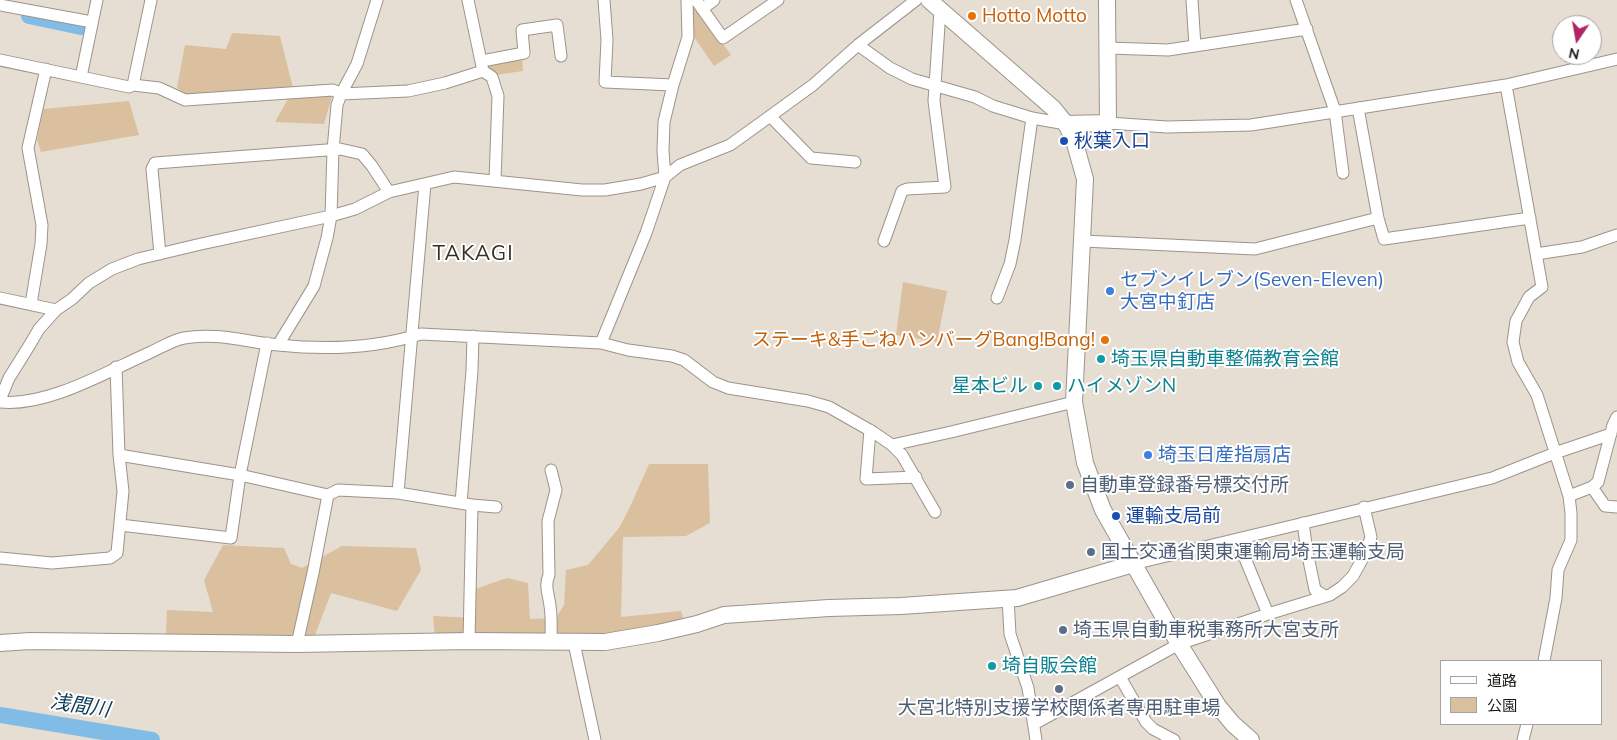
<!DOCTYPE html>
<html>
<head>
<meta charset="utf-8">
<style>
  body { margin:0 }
  #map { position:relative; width:1617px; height:740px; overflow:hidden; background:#e6ddd3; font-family:Mulish,"Noto Sans JP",sans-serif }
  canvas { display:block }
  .legend { position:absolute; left:1440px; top:660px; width:162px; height:65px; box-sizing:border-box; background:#fff; border:1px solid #a5a3a2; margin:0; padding:6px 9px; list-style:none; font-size:15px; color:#1d1a16 }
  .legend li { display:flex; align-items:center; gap:10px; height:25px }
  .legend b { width:25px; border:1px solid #a5a3a2 }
  .north { position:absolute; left:1552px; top:15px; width:50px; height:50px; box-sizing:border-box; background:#fff; border:1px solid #a5a3a2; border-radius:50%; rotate:192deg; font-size:14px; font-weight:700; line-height:20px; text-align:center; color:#1d1a16 }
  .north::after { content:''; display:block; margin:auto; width:18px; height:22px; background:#b02565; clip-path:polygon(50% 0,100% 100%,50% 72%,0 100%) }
</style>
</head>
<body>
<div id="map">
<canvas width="1617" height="740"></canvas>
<ul class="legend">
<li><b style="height:6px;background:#fff"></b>道路</li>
<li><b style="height:14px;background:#dac09e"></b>公園</li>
</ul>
<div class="north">N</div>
</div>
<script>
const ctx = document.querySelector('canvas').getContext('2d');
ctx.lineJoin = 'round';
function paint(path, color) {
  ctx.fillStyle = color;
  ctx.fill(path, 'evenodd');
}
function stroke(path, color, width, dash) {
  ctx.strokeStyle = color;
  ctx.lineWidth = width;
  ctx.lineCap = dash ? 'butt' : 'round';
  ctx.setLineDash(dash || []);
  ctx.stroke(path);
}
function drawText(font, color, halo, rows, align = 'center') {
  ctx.font = font + ' Mulish,"Noto Sans JP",sans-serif';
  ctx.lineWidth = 4;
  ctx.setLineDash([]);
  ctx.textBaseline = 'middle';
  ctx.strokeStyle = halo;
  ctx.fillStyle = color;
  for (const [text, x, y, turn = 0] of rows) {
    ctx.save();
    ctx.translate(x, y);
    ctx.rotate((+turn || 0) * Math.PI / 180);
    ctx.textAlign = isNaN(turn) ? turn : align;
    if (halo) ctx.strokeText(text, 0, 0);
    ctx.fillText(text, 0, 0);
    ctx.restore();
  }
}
const green = new Path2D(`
  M692,0l39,55 -17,11 -22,-32z
  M232,33l48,3 13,52 -106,7 -10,-7 8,-43 41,4z
  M522,54l1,17 -28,4 -13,-12z
  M332,96l-8,28 -49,-2 14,-25z
  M129,101l10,34 -98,17 -4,-12 6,-31z
  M903,282l44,9 -10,51 -41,-7z
  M649,464h59l2,59 -24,13 -63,1 -2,80 60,-6 3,9 -76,16 -173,3 -2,-23 42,2v-29l32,-11 21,5 2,36 26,-1 8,-13 2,-35 22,-5 31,-37 11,-21z
  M223,545l61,3 7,16 11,4 40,-22 74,2 5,22 -24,41 -66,-18 -16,42 -35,4 -114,-5 1,-24 46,2 -9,-32z`);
const river = new Path2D(`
  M29,16l52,11
  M0,715l152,25`);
const street = new Path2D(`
  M468,0l15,71 9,6 6,19 -3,85
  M604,0l3,40 -2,42 68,3
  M696,0l27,38 55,-38
  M1192,0l3,46
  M1296,0l39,111 8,62
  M0,5l92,17
  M702,9l12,-9
  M858,45l32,23 22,11 63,18 18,9 39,12 34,6
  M1108,48l60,2 139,-21
  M0,60l81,17 16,-77
  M482,61l42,-8 -2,-23 35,-5 4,31
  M81,77l48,10 4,-2 18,-85
  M133,85l26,3 26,12 148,-10 8,4 67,-3 37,-8 38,-12
  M1506,85l36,202 -13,10 -13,24 -3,21 5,20 19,33 32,101 2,17v27l-13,30 -2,28 -12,63
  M1358,108l20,110 6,21 146,-21
  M770,116l41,42 44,4
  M1108,123l59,4 84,-2 255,-40 111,-26
  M884,241l18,-50 5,-2 38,-2 -11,-86 6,-91
  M1083,241l172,8 123,-31
  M160,254l-8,-85 3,-6 185,-14 22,5 10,12 17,26
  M1536,254l46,-7 35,-12
  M0,298l56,12
  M997,298l13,-34 5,-24 17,-122
  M31,304l10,-60 1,-19 -14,-77 18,-79
  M267,343l-27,132 88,20 -15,78 -16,71
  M601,343l45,-110 19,-56 -2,-26 1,-29 9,-37 15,-48 -1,-37
  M278,345l36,-59 13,-48 4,-22 2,-66 4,-45 4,-11 16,-30 20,-64
  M116,367l3,88 121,20 -9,63 -111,-13
  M0,400l9,-22 20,-32 10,-17 17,-19 16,-11 17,-16 23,-14 26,-10 63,-15 130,-28 24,-7 34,-17 65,-15 128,13h23l36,-6 24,-7 15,-12 50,-20 32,-23 51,-37 45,-40 58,-45
  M0,402c47,5 106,-30 149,-49 11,-5 24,-13 35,-15 31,-6 63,4 94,7 47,5 98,3 143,-11l180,9 27,7 44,6 12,4 29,22 15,6 80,13 21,6 44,25 19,13 59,-13 123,-30
  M870,430l-4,49 50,-2
  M892,445l10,10 33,57
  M1592,487l13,19 12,1
  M398,493l74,12 -3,136
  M328,495l10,-5 60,3 27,-309
  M1569,496l23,-9 6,-5 15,-57 4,-8
  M461,503l11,-132 1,-35
  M472,505l24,2
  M1303,523l4,28 8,39 10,6
  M0,558l52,5 58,-5 7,-5 6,-62 -4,-36
  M1133,564l359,-86 63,-25 56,-19
  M1008,598l2,36 18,54 8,52
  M1268,614l62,-19 12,-8 11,-11 12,-22 6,-17 -7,-30
  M551,642c0,-11 1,-24 -1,-36 -1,-11 -6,-20 -1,-31l-1,-54 8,-31 -5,-20
  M574,643l21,97
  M1120,677l26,45 7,7 21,11
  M1034,724l145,-80 89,-30 -31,-75
  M1523,740l4,-16`);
const secondary = new Path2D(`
  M929,0l124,108 13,16 8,16 11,39 -11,223 11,61 18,47 76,134 39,62 15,18 18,16
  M1066,124l42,-1 -1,-123
  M0,643l30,-2 267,3 172,-3 136,1 53,-9 39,-9 27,-9 105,-7 72,-2 116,-8 116,-34`);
const markers = [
  [972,16,5,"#e8710a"],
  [1064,141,5,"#1a4fb4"],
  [1110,291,5,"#3f7fe0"],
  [1105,340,5,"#e8710a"],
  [1101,359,5,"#0f9aa8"],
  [1038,386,5,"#0f9aa8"],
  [1057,386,5,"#0f9aa8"],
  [1148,455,5,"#3f7fe0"],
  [1070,485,5,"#5c6f8a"],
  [1116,516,5,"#1a4fb4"],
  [1091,552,5,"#5c6f8a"],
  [1063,630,5,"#5c6f8a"],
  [992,666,5,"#0f9aa8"],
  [1059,689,5,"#5c6f8a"]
];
const foodNames = [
  ["Hotto Motto",982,16],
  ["ステーキ&手ごねハンバーグBang!Bang!",1095,340,"right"]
];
const transitNames = [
  ["秋葉入口",1074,141],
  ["運輸支局前",1126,516]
];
const shopNames = [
  ["セブンイレブン(Seven-Eleven)",1120,280],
  ["大宮中釘店",1120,302],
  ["埼玉日産指扇店",1158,455]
];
const cultureNames = [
  ["埼玉県自動車整備教育会館",1111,359],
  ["星本ビル",1028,386,"right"],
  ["ハイメゾンN",1067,386],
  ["埼自販会館",1002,666]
];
const serviceNames = [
  ["自動車登録番号標交付所",1080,485],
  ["国土交通省関東運輸局埼玉運輸支局",1101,552],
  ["埼玉県自動車税事務所大宮支所",1073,630],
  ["大宮北特別支援学校関係者専用駐車場",1059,708,"center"]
];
const waterNames = [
  ["浅間川",80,706,9]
];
const quarterNames = [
  ["TAKAGI",473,254]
];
paint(green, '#dac09e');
stroke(river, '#80bce5', 16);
stroke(street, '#9c948a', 13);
stroke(secondary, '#9c948a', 18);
stroke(street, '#fff', 11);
stroke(secondary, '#fff', 16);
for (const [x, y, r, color] of markers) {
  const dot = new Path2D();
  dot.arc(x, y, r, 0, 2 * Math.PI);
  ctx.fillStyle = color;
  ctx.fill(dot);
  stroke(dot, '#fff', 2);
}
drawText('19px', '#c56008', '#fff', foodNames, 'left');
drawText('19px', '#164399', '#fff', transitNames, 'left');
drawText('19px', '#366cbe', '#fff', shopNames, 'left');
drawText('19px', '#0d838f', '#fff', cultureNames, 'left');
drawText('19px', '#4e5e75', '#fff', serviceNames, 'left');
drawText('italic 20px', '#0b3b57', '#fff', waterNames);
ctx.letterSpacing = '1px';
drawText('21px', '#352f26', '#fff', quarterNames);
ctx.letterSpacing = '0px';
</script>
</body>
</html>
